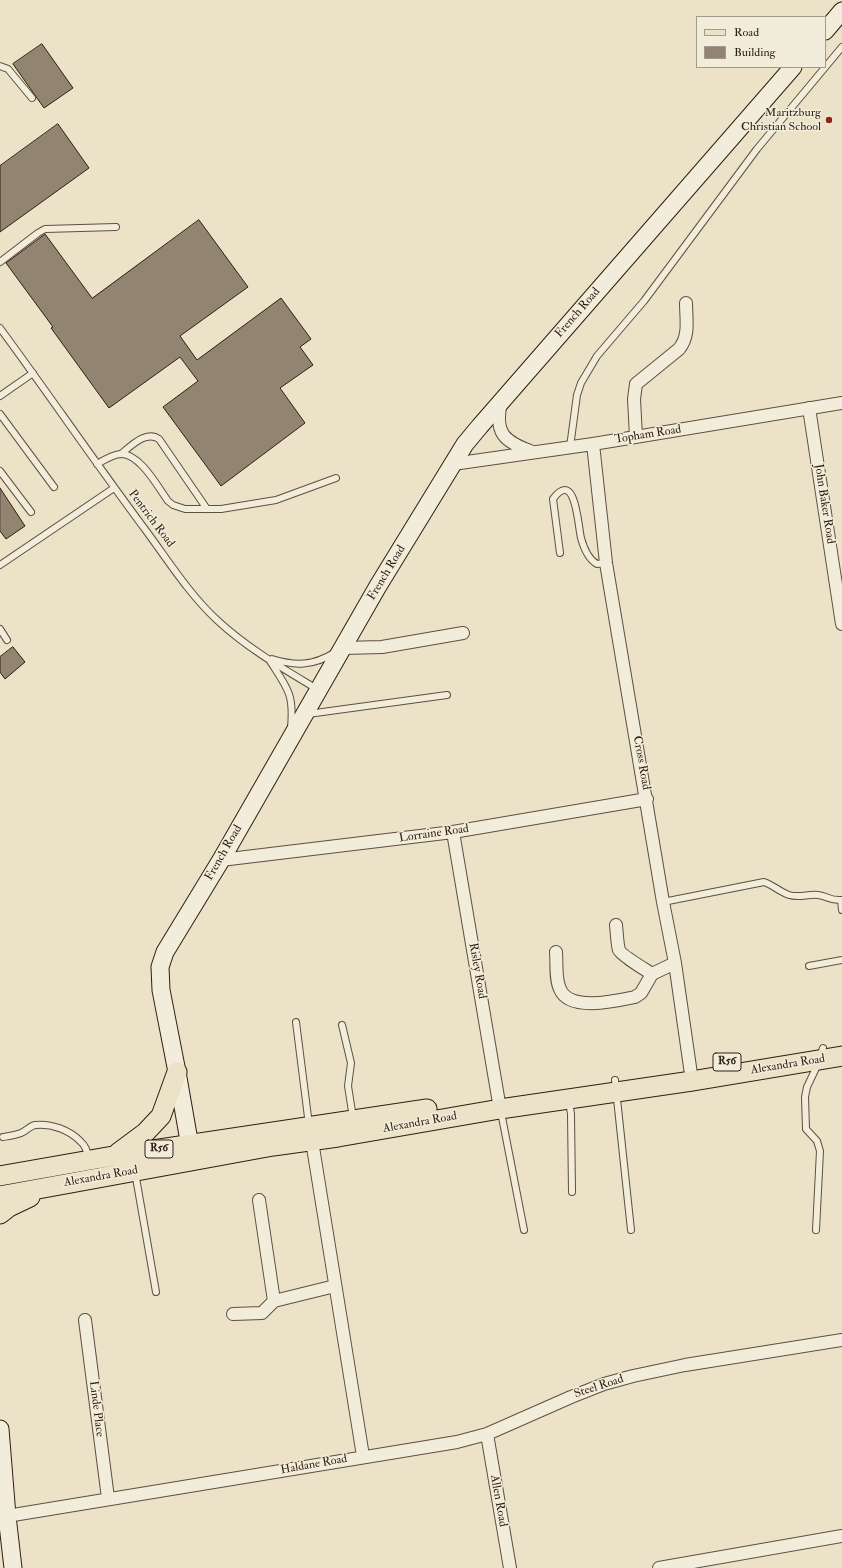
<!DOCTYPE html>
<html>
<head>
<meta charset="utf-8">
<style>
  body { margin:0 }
  #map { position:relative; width:842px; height:1568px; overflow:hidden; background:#ebe2c7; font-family:"IM FELL Double Pica",serif }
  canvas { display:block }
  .legend { position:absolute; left:696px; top:16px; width:130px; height:52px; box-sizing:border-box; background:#f2ecdb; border:1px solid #a49a8b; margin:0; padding:5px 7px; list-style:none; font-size:12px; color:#301e12 }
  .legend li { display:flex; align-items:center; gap:8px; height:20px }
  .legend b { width:20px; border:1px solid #a49a8b }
</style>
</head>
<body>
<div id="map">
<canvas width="842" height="1568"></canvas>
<ul class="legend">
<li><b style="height:5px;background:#ebe2c7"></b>Road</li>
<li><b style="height:11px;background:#918470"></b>Building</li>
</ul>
</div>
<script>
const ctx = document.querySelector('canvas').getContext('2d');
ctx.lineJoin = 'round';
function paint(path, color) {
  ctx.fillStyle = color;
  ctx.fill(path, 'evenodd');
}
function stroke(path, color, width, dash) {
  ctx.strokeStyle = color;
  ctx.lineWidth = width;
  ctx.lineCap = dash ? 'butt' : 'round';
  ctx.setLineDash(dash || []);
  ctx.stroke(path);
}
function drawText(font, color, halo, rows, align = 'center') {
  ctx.font = font + ' "IM FELL Double Pica",serif';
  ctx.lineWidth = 3;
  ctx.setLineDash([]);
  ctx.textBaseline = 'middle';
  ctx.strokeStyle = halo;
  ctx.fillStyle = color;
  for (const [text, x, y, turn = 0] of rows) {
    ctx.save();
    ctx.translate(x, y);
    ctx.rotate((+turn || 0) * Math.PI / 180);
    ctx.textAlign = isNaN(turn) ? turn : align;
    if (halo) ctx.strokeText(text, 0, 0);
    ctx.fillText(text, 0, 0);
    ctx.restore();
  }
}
const building = new Path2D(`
  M42,44l31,44 -29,20 -31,-44z
  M58,124l31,44 -89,64v-66z
  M199,220l49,67 -68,49 17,24 84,-62 30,41 -11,8 13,18 -33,23 25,35 -84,63 -58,-79 35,-26 -18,-24 -71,51 -58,-80 2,-1 -47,-64 39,-29 47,64z
  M0,488l25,38 -19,13 -6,-8z
  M13,647l12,15 -20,17 -5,-7v-15z`);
const lane = new Path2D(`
  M0,66l8,3 24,29
  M0,262l38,-29 7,-4 71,-2
  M0,328c50,68 97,137 147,204 22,30 43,63 70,88 30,28 65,48 100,69
  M0,396l33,-23
  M0,414l54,73
  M570,447l7,-52 4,-12 16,-27 47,-55 113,-152 85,-102
  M121,454c10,-8 25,-24 38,-15l48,70
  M97,464c7,-4 15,-9 23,-10 19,-2 38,33 48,47l5,4 12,4h36l55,-9 60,-22
  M0,471l31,41
  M560,553l-7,-54c23,-31 25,28 28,39 3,11 7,21 16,26l9,-1
  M0,565l114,-77
  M0,629l7,11
  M272,659c23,7 41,7 62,-6
  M270,661c18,28 24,33 21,67
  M308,714l139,-19
  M841,900l1,10
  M663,902l101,-20c9,3 16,10 25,13 10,3 19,-1 29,0 10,1 11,6 24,5
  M809,966l33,-6
  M296,1022l13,103
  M342,1025l9,38 -3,23 5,32
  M615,1080l16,150
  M569,1101l2,13 1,78
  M501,1112l23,118
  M3,1137c6,-1 13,-2 18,-4 5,-2 9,-7 14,-8 16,-2 35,5 46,17 5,4 6,10 8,17
  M135,1172l21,120
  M816,1230l4,-79 -3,-10 -11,-12 -1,-32 2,-10 10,-21 6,-18`);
const street = new Path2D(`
  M501,402c-7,31 3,40 32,50
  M809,408l33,216
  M636,437l-2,-38 2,-15 43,-35c11,-13 7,-30 7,-46
  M593,444l13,119 57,339 12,61 17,118
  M453,464l140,-20 249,-41
  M343,648l39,-1 81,-14
  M453,832l47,277
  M221,860l232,-28 194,-33
  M616,925c1,8 1,18 3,25 2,5 27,20 33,24
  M556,952c1,12 -1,27 4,37 9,23 56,12 75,8l6,-4 11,-19 23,-11
  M311,1135l52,321
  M259,1200l15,101
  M233,1314l29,-1 12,-12 61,-15
  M85,1320l23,178
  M487,1434l23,134
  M7,1516l450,-74 30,-8 84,-37 33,-13 29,-8 52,-11 157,-25
  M659,1568l183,-32`);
const secondary = new Path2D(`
  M825,31l17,-20
  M192,1158l-15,-86 -16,-82 -1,-23 5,-15 56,-92 157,-274 87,-142 15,-18 313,-359
  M0,1429l7,87 6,52`);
const primary = new Path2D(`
  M118,1153l27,-20 16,-17 16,-44
  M0,1176l113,-20 314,-47
  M0,1196l273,-50 65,-9 162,-28 192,-28 150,-25
  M0,1214l9,-7 21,-10`);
const markers = [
  [829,120,4,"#8f2418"]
];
const shields = [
  [727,1062,28],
  [159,1149,28]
];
const shieldNames = [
  ["R56",727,1062],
  ["R56",159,1149]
];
const poiNames = [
  ["Maritzburg",821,113],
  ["Christian School",821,127]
];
const streetNames = [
  ["French Road",578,313,-49],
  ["Topham Road",648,435,-9],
  ["John Baker Road",824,504,81],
  ["Pentrich Road",151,519,53],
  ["French Road",387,573,-59],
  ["Cross Road",641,763,80],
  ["Lorraine Road",434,834,-8],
  ["French Road",224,853,-60],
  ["Risley Road",477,971,80],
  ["Alexandra Road",788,1065,-9],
  ["Alexandra Road",420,1123,-10],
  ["Alexandra Road",101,1177,-10],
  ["Steel Road",599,1387,-18],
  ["Linde Place",96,1409,83],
  ["Haldane Road",314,1465,-10],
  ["Allen Road",498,1501,80]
];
paint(building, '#918470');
stroke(building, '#301e12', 1);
stroke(lane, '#5f4f3f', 8);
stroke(street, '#5f4f3f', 14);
stroke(secondary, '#301e12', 19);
stroke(primary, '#301e12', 21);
stroke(lane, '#f2ecdb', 6);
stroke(street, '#f2ecdb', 12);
stroke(secondary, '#f2ecdb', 17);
stroke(primary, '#ebe2c7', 19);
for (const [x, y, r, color] of markers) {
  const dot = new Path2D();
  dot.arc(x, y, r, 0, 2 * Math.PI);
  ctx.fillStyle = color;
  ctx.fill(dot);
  stroke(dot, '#f2ecdb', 1.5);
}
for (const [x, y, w] of shields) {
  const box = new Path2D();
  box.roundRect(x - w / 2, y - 9, w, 18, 3);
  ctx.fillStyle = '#f2ecdb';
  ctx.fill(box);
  stroke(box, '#301e12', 1);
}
drawText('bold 11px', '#301e12', null, shieldNames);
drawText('12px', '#301e12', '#f2ecdb', poiNames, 'right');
drawText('12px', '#301e12', '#f2ecdb', streetNames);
</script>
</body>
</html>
